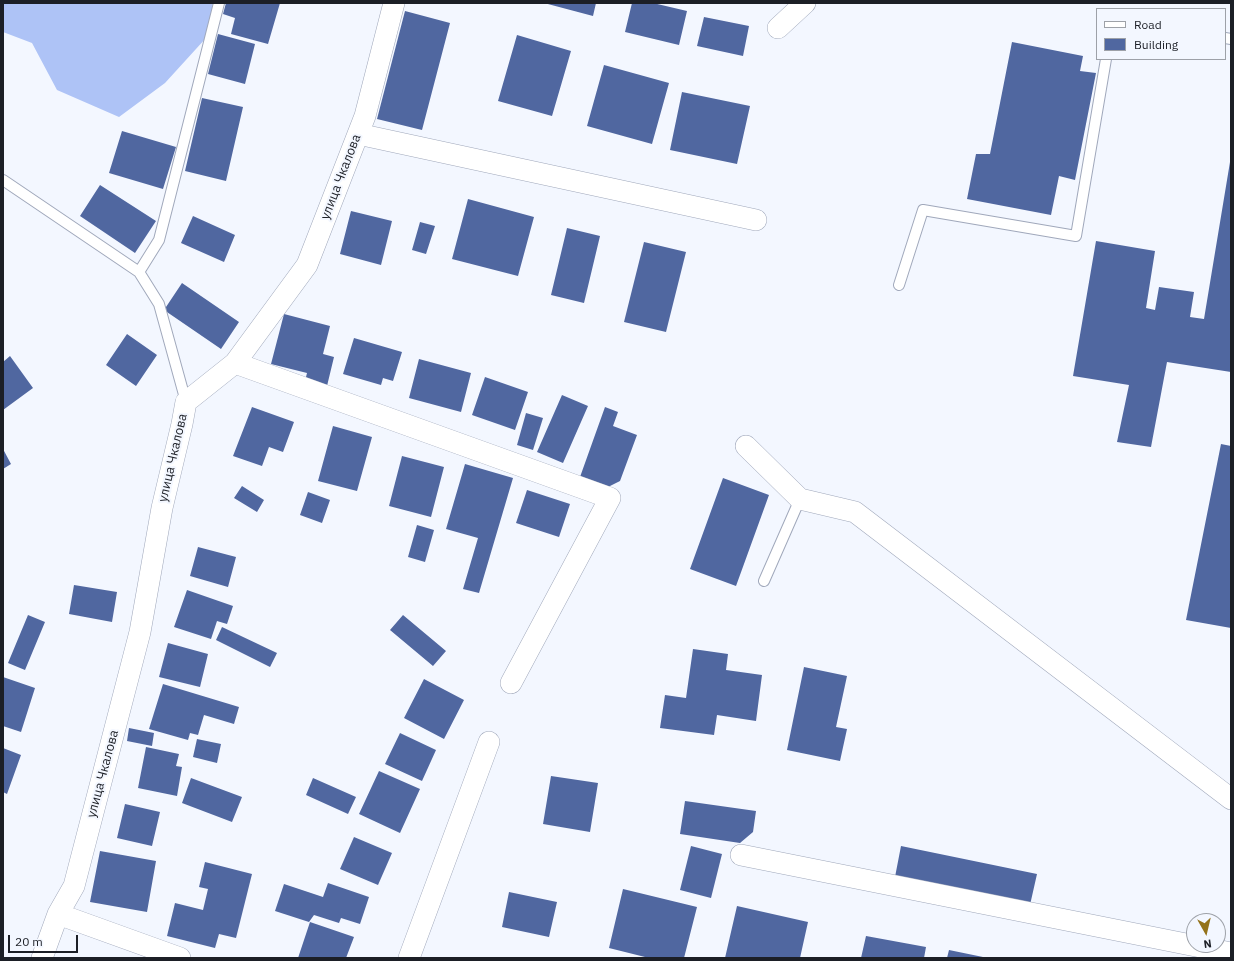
<!DOCTYPE html>
<html>
<head>
<meta charset="utf-8">
<style>
  body { margin:0 }
  #map { position:relative; width:1234px; height:961px; overflow:hidden; background:#f3f7ff; font-family:"IBM Plex Sans",sans-serif }
  canvas { display:block }
  .frame { position:absolute; inset:0; border:4px solid #1c1f26; pointer-events:none }
  .legend { position:absolute; left:1096px; top:8px; width:130px; height:52px; box-sizing:border-box; background:#f3f7ff; border:1px solid #9da1a8; margin:0; padding:5px 7px; list-style:none; font-size:12px; color:#1c1f26 }
  .legend li { display:flex; align-items:center; gap:8px; height:20px }
  .legend b { width:20px; border:1px solid #9da1a8 }
  .north { position:absolute; left:1186px; top:913px; width:40px; height:40px; box-sizing:border-box; background:#f3f7ff; border:1px solid #9da1a8; border-radius:50%; rotate:172deg; font-size:11px; font-weight:700; line-height:16px; text-align:center; color:#1c1f26 }
  .north::after { content:''; display:block; margin:auto; width:14px; height:18px; background:#94731b; clip-path:polygon(50% 0,100% 100%,50% 72%,0 100%) }
  .scale { position:absolute; left:8px; top:935px; width:70px; height:18px; box-sizing:border-box; border:2px solid #1c1f26; border-top:0; padding-left:5px; font-size:12px; line-height:14px; white-space:nowrap; color:#1c1f26; -webkit-text-stroke:3px #f3f7ff; paint-order:stroke }
</style>
</head>
<body>
<div id="map">
<canvas width="1234" height="961"></canvas>
<div class="frame"></div>
<ul class="legend">
<li><b style="height:5px;background:#fff"></b>Road</li>
<li><b style="height:11px;background:#5067a0"></b>Building</li>
</ul>
<div class="north">N</div>
<div class="scale">20 m</div>
</div>
<script>
const ctx = document.querySelector('canvas').getContext('2d');
ctx.lineJoin = 'round';
function paint(path, color) {
  ctx.fillStyle = color;
  ctx.fill(path, 'evenodd');
}
function stroke(path, color, width, dash) {
  ctx.strokeStyle = color;
  ctx.lineWidth = width;
  ctx.lineCap = dash ? 'butt' : 'round';
  ctx.setLineDash(dash || []);
  ctx.stroke(path);
}
function drawText(font, color, halo, rows, align = 'center') {
  ctx.font = font + ' "IBM Plex Sans",sans-serif';
  ctx.lineWidth = 4;
  ctx.setLineDash([]);
  ctx.textBaseline = 'middle';
  ctx.strokeStyle = halo;
  ctx.fillStyle = color;
  for (const [text, x, y, turn = 0] of rows) {
    ctx.save();
    ctx.translate(x, y);
    ctx.rotate((+turn || 0) * Math.PI / 180);
    ctx.textAlign = isNaN(turn) ? turn : align;
    if (halo) ctx.strokeText(text, 0, 0);
    ctx.fillText(text, 0, 0);
    ctx.restore();
  }
}
const forest = new Path2D(`
  M3,3h210l-7,35 -41,45 -46,34 -62,-27 -25,-47 -29,-11z`);
const building = new Path2D(`
  M226,3h54l-12,41 -37,-10 4,-16 -12,-4z
  M544,3h52l-3,13z
  M632,3h21l34,8 -8,34 -54,-13z
  M405,11l45,12 -28,107 -45,-11z
  M704,17l45,9 -6,30 -46,-10z
  M218,34l37,10 -10,40 -37,-10z
  M517,35l54,16 -19,65 -54,-15z
  M1012,42l71,14 -3,15 16,2 -21,107 -16,-4 -8,39 -84,-16 9,-45h14z
  M604,65l65,18 -17,61 -65,-18z
  M682,92l68,14 -13,58 -67,-14z
  M202,98l41,9 -17,74 -41,-10z
  M122,131l54,16 -13,42 -54,-16z
  M1230,162l1,210 -64,-10 -16,85 -34,-5 12,-57 -56,-9 23,-135 59,10 -9,57 9,2 4,-23 35,5 -4,25 14,2z
  M100,185l56,36 -21,32 -55,-37z
  M468,199l66,18 -16,59 -66,-17z
  M351,211l41,10 -11,44 -41,-11z
  M193,216l42,19 -11,27 -43,-19z
  M420,222l15,4 -9,28 -14,-4z
  M567,228l33,8 -16,67 -33,-8z
  M644,242l42,10 -20,80 -42,-10z
  M182,283l57,39 -18,27 -57,-39z
  M284,314l46,12 -7,28 11,3 -7,29 -22,-5 2,-8 -36,-9z
  M127,334l30,21 -21,31 -30,-21z
  M354,338l48,14 -9,29 -10,-3 -2,7 -38,-11z
  M10,356l23,32 -30,22v-48z
  M419,359l52,14 -10,39 -52,-14z
  M485,377l43,15 -13,38 -43,-15z
  M562,395l26,11 -25,57 -26,-11z
  M252,407l42,15 -11,30 -14,-5 -7,19 -29,-10z
  M605,407l13,5 -5,14 24,9 -17,46 -12,6 -28,-10z
  M526,413l17,5 -10,32 -16,-5z
  M333,426l39,11 -15,54 -39,-10z
  M1221,444l10,2v182l-45,-8z
  M3,449l8,15 -8,5z
  M402,456l42,11 -13,50 -42,-11z
  M465,464l48,14 -34,115 -16,-4 15,-51 -32,-9z
  M723,478l46,17 -33,91 -46,-17z
  M242,486l22,14 -7,12 -23,-14z
  M527,490l43,14 -11,33 -43,-14z
  M308,492l22,8 -8,23 -22,-8z
  M417,525l17,5 -9,32 -17,-5z
  M198,547l38,10 -8,30 -38,-11z
  M74,585l43,7 -5,30 -43,-8z
  M187,590l46,16 -6,18 -10,-3 -6,18 -37,-12z
  M28,615l17,7 -20,48 -17,-7z
  M403,615l43,36 -13,15 -43,-36z
  M222,627l55,26 -7,14 -54,-27z
  M168,643l40,11 -8,33 -41,-10z
  M693,649l35,5 -2,16 36,5 -6,46 -39,-6 -3,20 -54,-7 5,-33 21,3z
  M804,667l43,9 -11,51 11,2 -7,32 -53,-11z
  M3,677l32,11 -14,44 -18,-6z
  M424,679l40,21 -20,39 -40,-21z
  M163,684l76,23 -5,17 -30,-9 -6,20 -8,-2 -2,7 -39,-11z
  M129,728l25,5 -2,13 -25,-5z
  M400,733l36,17 -14,31 -37,-17z
  M197,739l24,5 -4,19 -24,-6z
  M146,747l33,7 -3,12 6,1 -5,29 -39,-8z
  M3,748l18,7 -14,39 -4,-2z
  M379,771l41,18 -20,44 -41,-19z
  M551,776l47,7 -8,49 -47,-8z
  M191,778l51,19 -10,25 -50,-19z
  M313,778l43,19 -8,17 -42,-19z
  M685,801l71,10 -3,21 -13,11 -60,-9z
  M125,804l35,8 -8,34 -35,-8z
  M354,837l38,16 -14,32 -38,-16z
  M691,846l31,8 -11,44 -31,-8z
  M901,846l136,28 -7,31 -135,-28z
  M100,851l56,10 -9,51 -57,-10z
  M205,862l47,12 -16,64 -17,-4 -4,14 -48,-12 8,-33 28,7 5,-21 -9,-2z
  M328,883l41,14 -9,27 -19,-6 -2,5 -25,-8 -5,7 -34,-11 9,-27 39,13z
  M623,889l74,18 -13,51h-35l-40,-10z
  M509,892l48,10 -8,35 -47,-10z
  M737,906l71,16 -8,36h-75z
  M310,922l44,15 -8,21h-48z
  M866,936l60,11 -2,11h-63z
  M949,950l34,7v1h-36z`);
const lane = new Path2D(`
  M1225,38l6,1
  M3,180l136,92 20,32 27,98
  M139,272l20,-32 60,-237
  M899,285l24,-75 153,26 30,-177
  M764,581l36,-82`);
const street = new Path2D(`
  M778,28l27,-25
  M358,134l398,86
  M235,363l375,135 -99,185
  M746,446l54,53 55,13 376,287
  M741,855l490,98
  M58,914l122,44
  M42,958l16,-44 16,-28 66,-254 22,-124 20,-84 4,-22 49,-39 72,-98 58,-149 29,-113
  M409,958l80,-216`);
const streetNames = [
  ["улица Чкалова",341,177,-69],
  ["улица Чкалова",173,458,-77],
  ["улица Чкалова",103,774,-75]
];
paint(forest, '#aec3f6');
paint(building, '#5067a0');
stroke(lane, '#a0a8bb', 12);
stroke(street, '#a0a8bb', 22);
stroke(lane, '#fff', 10);
stroke(street, '#fff', 21);
drawText('13px', '#1c1f26', '#f3f7ff', streetNames);
</script>
</body>
</html>
